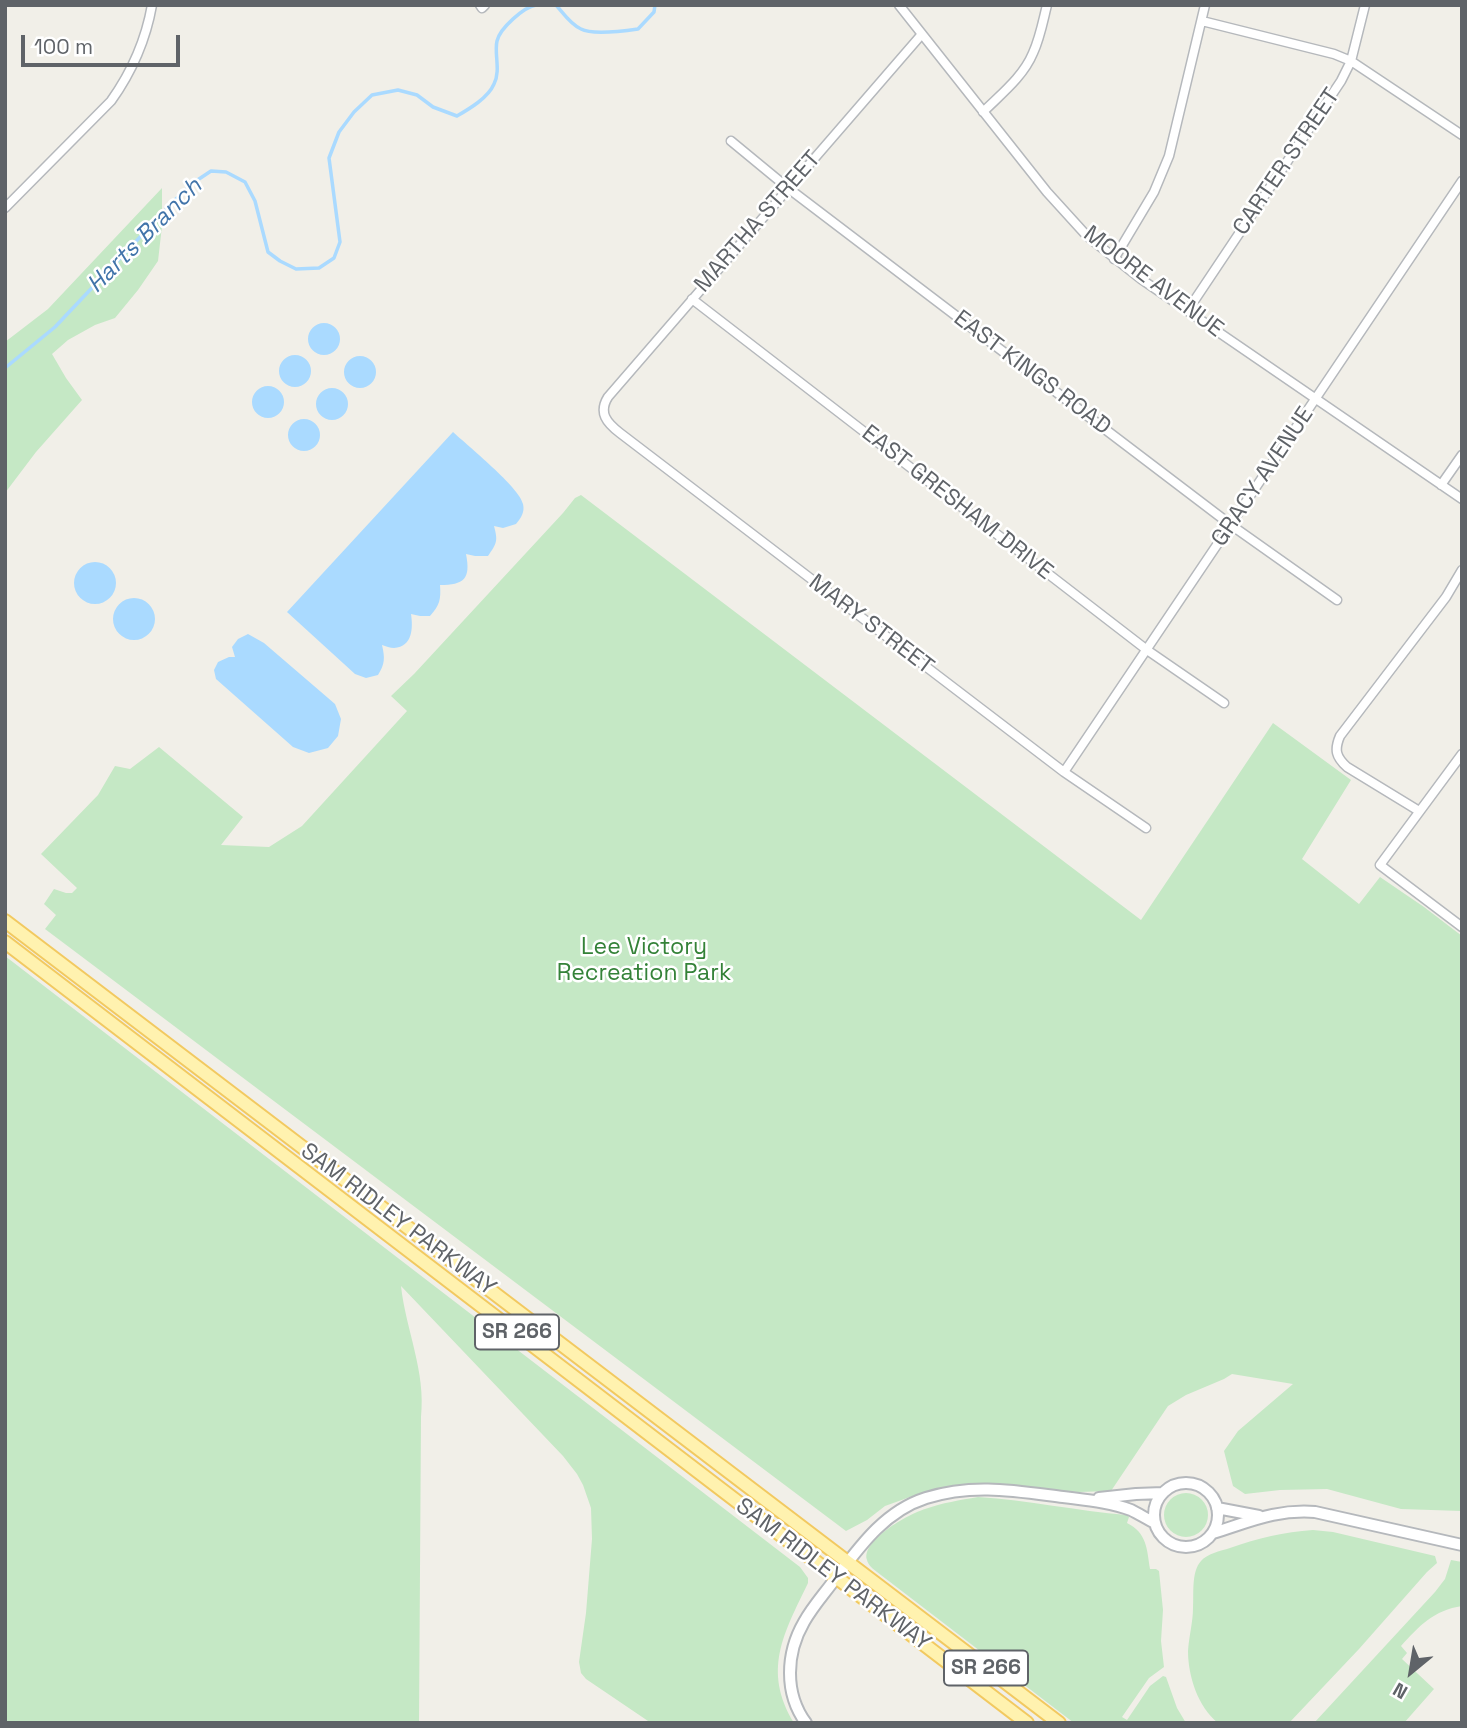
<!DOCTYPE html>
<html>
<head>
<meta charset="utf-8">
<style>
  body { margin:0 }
  #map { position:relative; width:1467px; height:1728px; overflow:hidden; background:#f1efe8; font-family:"Space Grotesk",sans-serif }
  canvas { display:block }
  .frame { position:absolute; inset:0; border:7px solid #5f6368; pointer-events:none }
  .north { position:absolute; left:1376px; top:1637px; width:70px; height:70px; -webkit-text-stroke:5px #fff; paint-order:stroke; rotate:210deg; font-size:19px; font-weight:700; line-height:28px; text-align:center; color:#5f6368 }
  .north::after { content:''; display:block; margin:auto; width:24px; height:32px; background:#5f6368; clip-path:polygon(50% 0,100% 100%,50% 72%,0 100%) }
  .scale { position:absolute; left:21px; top:35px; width:159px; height:32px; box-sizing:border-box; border:4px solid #5f6368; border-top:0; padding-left:9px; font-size:21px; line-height:24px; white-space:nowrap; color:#5f6368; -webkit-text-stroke:5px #fff; paint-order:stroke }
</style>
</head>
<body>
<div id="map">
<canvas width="1467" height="1728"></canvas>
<div class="frame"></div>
<div class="north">N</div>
<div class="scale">100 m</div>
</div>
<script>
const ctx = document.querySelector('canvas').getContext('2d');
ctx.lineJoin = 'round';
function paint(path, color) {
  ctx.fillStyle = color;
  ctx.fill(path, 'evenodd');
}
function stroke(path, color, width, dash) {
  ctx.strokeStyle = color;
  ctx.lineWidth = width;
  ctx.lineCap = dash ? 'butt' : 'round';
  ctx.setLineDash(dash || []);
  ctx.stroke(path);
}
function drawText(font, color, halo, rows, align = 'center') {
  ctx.font = font + ' "Space Grotesk",sans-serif';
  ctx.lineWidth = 5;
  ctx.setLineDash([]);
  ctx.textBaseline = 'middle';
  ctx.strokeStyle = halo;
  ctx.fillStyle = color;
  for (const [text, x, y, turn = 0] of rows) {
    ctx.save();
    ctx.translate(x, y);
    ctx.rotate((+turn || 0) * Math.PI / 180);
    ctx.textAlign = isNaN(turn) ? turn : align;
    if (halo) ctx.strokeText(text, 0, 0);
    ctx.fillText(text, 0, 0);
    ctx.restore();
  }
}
const green = new Path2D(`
  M162,188v38l-4,35 -20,29 -23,28 -20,7 -27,15 -16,14 14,24 16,22 -46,52 -31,41v-151l43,-33z
  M581,495l560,425 132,-197 78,57 -49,79 57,45 21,-27 44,30 38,29v575l-61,-2 -74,-20 -47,1 -35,4 -12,-8 -9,-35 14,-20 55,-47 -61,-10 -8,5 -38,16 -18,11 -57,85 -33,1 -37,-2 -69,-7 -51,10 -36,13 -18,14 -21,11 -801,-602 11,-14 -12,-11 10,-15 12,4h6l5,-5 -36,-34 57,-59 17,-29 15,3 29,-22 84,70 -22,28 48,2 33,-21 105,-115 -16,-15 23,-22 149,-161 12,-15z
  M5,956l795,611 8,11v5c-24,50 -46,87 -14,140h-143l-65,-44 -5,-6 -2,-11 7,-49 6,-74 -1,-31 -8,-23 -6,-11 -14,-18 -162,-170c5,45 25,85 20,131l-2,306h-414z
  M1164 1515a22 22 0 1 1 44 0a22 22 0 1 1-44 0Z
  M978,1497c50,3 99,14 149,18l2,2 -2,6c20,10 20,26 23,46h6l3,2 4,39 -2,31 3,26 -15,11 -27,39 5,3 23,-34 13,-10 3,1 11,31 9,15h-112l-197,-151c-4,-3 -9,-7 -10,-12 -6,-20 42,-46 58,-51 17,-6 35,-9 53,-12z
  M1313,1530l20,2 102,24 2,7 -10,9 -68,77 -70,74h-71c-20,-16 -30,-47 -30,-72 1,-15 5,-29 5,-43 1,-14 -2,-36 8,-47 6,-7 19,-10 29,-13 28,-10 54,-16 83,-18z
  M1451,1560l11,2v44c-28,4 -43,20 -61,40l6,7 -5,6 32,30 -30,34h-90l121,-131 10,-13z`);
const water = new Path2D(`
  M308 339a16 16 0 1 1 32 0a16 16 0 1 1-32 0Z
  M279 371a16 16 0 1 1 32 0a16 16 0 1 1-32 0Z
  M344 372a16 16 0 1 1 32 0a16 16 0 1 1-32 0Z
  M252 402a16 16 0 1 1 32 0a16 16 0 1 1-32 0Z
  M316 404a16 16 0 1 1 32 0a16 16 0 1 1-32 0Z
  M288 435a16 16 0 1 1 32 0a16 16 0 1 1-32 0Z
  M453,432c14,13 67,56 70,72 2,8 -2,14 -7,20l-13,4 -9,-2c4,15 3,17 -6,30h-13l-9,-2c5,25 -2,31 -26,31 1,14 0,20 -10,31h-10l-9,-2c2,13 2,33 -17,34 -4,0 -8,-2 -12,-3 3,13 3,19 -4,30l-12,3 -11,-4 -68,-62z
  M74 583a21 21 0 1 1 42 0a21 21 0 1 1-42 0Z
  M113 619a21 21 0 1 1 42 0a21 21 0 1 1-42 0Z
  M248,634l16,9 71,61 6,15 -3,17 -10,12 -19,5 -16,-6 -77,-68 -2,-9 4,-8 11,-5h6l-3,-10 6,-8z`);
const stream = new Path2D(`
  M556,5c7,8 15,20 25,24 11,6 43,2 57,0l16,-17 1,-7
  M5,368l50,-41 121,-128 17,-16 18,-12 15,1 19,10 10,19 13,51 12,9 16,8 23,-1 15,-10 6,-16 -11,-84 10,-26 15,-20 18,-17 26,-5 19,5 16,12 24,9c12,-7 31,-18 37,-32 7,-14 0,-30 3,-43 3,-13 27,-34 39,-36`);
const minor = new Path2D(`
  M480,5l2,3 3,-3
  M899,5l148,187 40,44 54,43 321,220
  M1202,21l132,33 17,7 111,74
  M922,34l-314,363c-10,16 -1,26 12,36l444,339 82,56
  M983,112c18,-18 40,-35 50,-59 7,-15 10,-32 14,-48
  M731,141l57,47 443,337 106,75
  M5,208l106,-107c20,-28 35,-62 41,-96
  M1114,259l40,-67 15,-36 36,-151
  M692,299l455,351 77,53
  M1188,310l153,-229 10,-20 14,-56
  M1441,485l21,-30
  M1462,754l-82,111 82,62
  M1064,772l398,-591
  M1419,811l-72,-44c-11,-10 -13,-17 -7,-31l106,-139 16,-27`);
const tertiary = new Path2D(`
  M1154 1515a32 32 0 1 1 64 0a32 32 0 1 1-64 0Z
  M1099,1498l37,-4 27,-1
  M1217,1508l42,8
  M1213,1533c36,-11 63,-24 102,-21l147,33
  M806,1723c-22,-30 -20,-70 -2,-101 9,-16 21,-29 31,-43 25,-33 50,-68 91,-81 47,-15 90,-7 137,-1 23,3 47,5 68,13 8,4 16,9 24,13`);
const primary = new Path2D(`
  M5,921l1054,802
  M5,942l1022,781`);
const shields = [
  [517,1332,84],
  [986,1668,84]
];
const shieldNames = [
  ["SR 266",517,1332],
  ["SR 266",986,1668]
];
const streetNames = [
  ["CARTER STREET",1287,162,-56],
  ["MARTHA STREET",758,222,-49],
  ["MOORE AVENUE",1153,282,37],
  ["EAST KINGS ROAD",1032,373,37],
  ["GRACY AVENUE",1263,477,-56],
  ["EAST GRESHAM DRIVE",957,503,38],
  ["MARY STREET",871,625,37],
  ["SAM RIDLEY PARKWAY",398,1220,37],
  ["SAM RIDLEY PARKWAY",833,1575,37]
];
const parkNames = [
  ["Lee Victory",644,948],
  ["Recreation Park",644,974]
];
const waterNames = [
  ["Harts Branch",145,236,-45]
];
paint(green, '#c5e8c5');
paint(water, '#aadaff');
stroke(stream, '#aadaff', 3.5);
stroke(minor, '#b5b8bc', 11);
stroke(tertiary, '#b5b8bc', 14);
stroke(primary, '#f2c960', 16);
stroke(minor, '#fff', 8);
stroke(tertiary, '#fff', 10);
stroke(primary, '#fff2af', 12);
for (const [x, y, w] of shields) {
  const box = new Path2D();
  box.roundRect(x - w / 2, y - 17.5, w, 35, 5);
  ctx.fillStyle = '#fff';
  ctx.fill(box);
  stroke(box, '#5f6368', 2);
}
drawText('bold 21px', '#5f6368', null, shieldNames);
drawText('23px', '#5f6368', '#fff', streetNames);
drawText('23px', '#348238', '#fff', parkNames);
drawText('italic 24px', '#4174aa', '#fff', waterNames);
</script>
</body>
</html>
